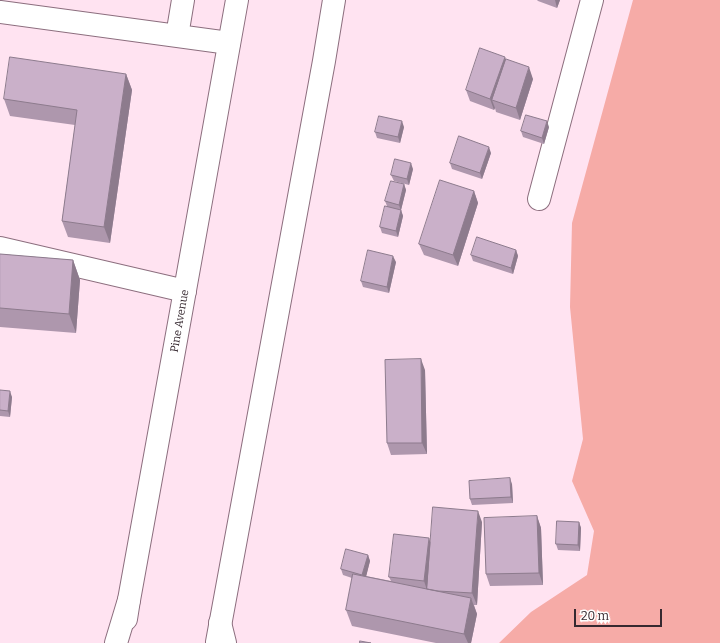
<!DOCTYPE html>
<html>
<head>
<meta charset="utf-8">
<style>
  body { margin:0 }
  #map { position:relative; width:720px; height:643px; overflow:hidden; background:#ffe3f1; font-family:Bitter,serif }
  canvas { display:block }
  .scale { position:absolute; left:574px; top:609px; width:88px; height:18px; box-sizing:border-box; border:2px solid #362930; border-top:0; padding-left:5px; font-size:12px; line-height:14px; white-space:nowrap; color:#362930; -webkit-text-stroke:3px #fff; paint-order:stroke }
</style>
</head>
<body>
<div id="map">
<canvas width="720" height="643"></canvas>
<div class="scale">20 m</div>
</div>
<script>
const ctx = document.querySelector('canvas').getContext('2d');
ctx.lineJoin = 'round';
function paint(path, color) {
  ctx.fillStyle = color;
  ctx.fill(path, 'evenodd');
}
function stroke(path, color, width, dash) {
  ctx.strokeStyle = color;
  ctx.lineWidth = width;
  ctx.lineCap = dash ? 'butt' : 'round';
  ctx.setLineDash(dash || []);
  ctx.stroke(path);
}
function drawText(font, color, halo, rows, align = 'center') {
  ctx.font = font + ' Bitter,serif';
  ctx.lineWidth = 4;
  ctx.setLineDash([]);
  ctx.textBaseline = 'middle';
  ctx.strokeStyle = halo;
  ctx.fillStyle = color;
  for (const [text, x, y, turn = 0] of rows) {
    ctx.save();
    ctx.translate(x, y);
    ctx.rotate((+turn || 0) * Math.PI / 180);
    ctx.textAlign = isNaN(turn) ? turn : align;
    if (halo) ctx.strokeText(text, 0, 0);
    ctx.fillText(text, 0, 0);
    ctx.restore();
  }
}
const green = new Path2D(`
  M633,0h87v643h-221l32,-31 56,-37 7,-44 -22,-50 11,-42 -13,-132 2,-84z`);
const minor = new Path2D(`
  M0,12l229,31
  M177,36l6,-36
  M539,199l53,-199
  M0,248l185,43`);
const major = new Path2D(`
  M126,619l3,-19 51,-282 57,-318
  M217,642l107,-581 10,-61`);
const highway = new Path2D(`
  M220,623l5,20
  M116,643l13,-43`);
const wall = new Path2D(`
  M537,0h23l-3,8 -19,-7z
  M506,60l27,19 -13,41 -24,-8 -1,-4 -1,2 -24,-9 -4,-11z
  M126,74l6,16 -22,153 -42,-6 -6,-16 13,-96 -65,-9 -6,-17z
  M404,127l-4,16 -23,-5 -2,-6z
  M549,127l-5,17 -21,-7 -2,-6z
  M491,153l-9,26 -30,-10 -2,-6z
  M413,169l-4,16 -15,-4 -3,-6z
  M404,184l2,6 -5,20 2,6 -5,21 -16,-4 -2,-6 7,-21 -2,-5z
  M474,191l4,12 -20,63 -34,-11 -5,-11z
  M516,250l2,6 -5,18 -40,-13 -2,-6z
  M0,254l73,6 7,20 -4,53 -76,-6z
  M396,262l-7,31 -26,-6 -2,-6z
  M425,370l2,84 -36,1 -4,-12z
  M0,390l12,7 -2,20 -10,-1z
  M512,484l1,19 -41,2 -2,-6z
  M537,516l4,12 2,57 -53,1 -4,-12z
  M482,522l-5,83h-3l3,9 -6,29h-35l-84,-17 -6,-16 6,-32 -9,-3 -2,-6 27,-14 2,6 -4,15 25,5 -2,-4 41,-35z
  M579,522l2,6 -1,23 -22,-1 -2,-6z`);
const shadedWall = new Path2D(`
  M555,0h5l-3,8z
  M505,57l4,12 -17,31 3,8 -1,2 -4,-11z
  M529,67l4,12 -13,41 -4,-12z
  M126,74l6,16 -22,153 -6,-16z
  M402,121l2,6 -4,16 -2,-6z
  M547,121l2,6 -5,17 -2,-6z
  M489,147l2,6 -9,26 -2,-6z
  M411,163l2,6 -4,16 -2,-6z
  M404,184l2,6 -5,20 2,6 -5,21 -2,-6 5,-20 -2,-6z
  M474,191l4,12 -20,63 -5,-11z
  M516,250l2,6 -5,18 -2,-6z
  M393,256l3,6 -7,31 -2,-6z
  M73,260l7,20 -4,53 -7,-19z
  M421,359l4,11 2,84 -5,-11z
  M10,391l2,6 -2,20 -2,-6z
  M510,478l2,6 1,19 -2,-6z
  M478,511l4,11 -5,83 -5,-12z
  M537,516l4,12 2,57 -4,-12z
  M579,522l2,6 -1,23 -2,-6z
  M429,538l4,12 -6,40 -3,-9z
  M368,555l2,6 -5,20 -3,-6z
  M471,598l6,16 -6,29h-3l-4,-9z`);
const building = new Path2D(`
  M480,48l25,9 -15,42 -24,-9z
  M10,57l116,17 -22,153 -42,-6 15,-111 -73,-11z
  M506,59l23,8 -13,41 -24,-8z
  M526,115l21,6 -5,17 -21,-7z
  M379,116l23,5 -4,16 -23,-5z
  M459,136l30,11 -9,26 -30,-10z
  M395,159l16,4 -4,16 -16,-4z
  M440,180l34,11 -21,64 -34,-11z
  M391,181l13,3 -5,21 -14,-4z
  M385,206l16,4 -5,21 -16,-4z
  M477,237l39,13 -5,18 -40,-13z
  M368,250l25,6 -6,31 -26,-6z
  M0,254l73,6 -4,54 -69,-6z
  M421,359l1,84h-35l-2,-83z
  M0,390l10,1 -2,20 -8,-1z
  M510,478l1,19 -41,2 -1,-18z
  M433,507l45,4 -6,82 -34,-2 -11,-2z
  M537,516l2,57 -53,1 -2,-56z
  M557,521l22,1 -1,23 -22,-1z
  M394,534l35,4 -5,43 -35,-4z
  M346,549l22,6 -6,20 -21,-6z
  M353,574l118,24 -7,36 -118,-24z
  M360,641l11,2h-11z`);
const streetNames = [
  ["Pine Avenue",180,321,-80]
];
paint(green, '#f6aba7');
stroke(minor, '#8c6e7e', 24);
stroke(major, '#8c6e7e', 24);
stroke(highway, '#8c6e7e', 24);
stroke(minor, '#fff', 22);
stroke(major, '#fff', 22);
stroke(highway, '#fff', 22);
paint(wall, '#ae97ad');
paint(shadedWall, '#8d7b8d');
paint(building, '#cab0c9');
stroke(building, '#8d7b8d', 1);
drawText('11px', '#362930', '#fff', streetNames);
</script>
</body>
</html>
